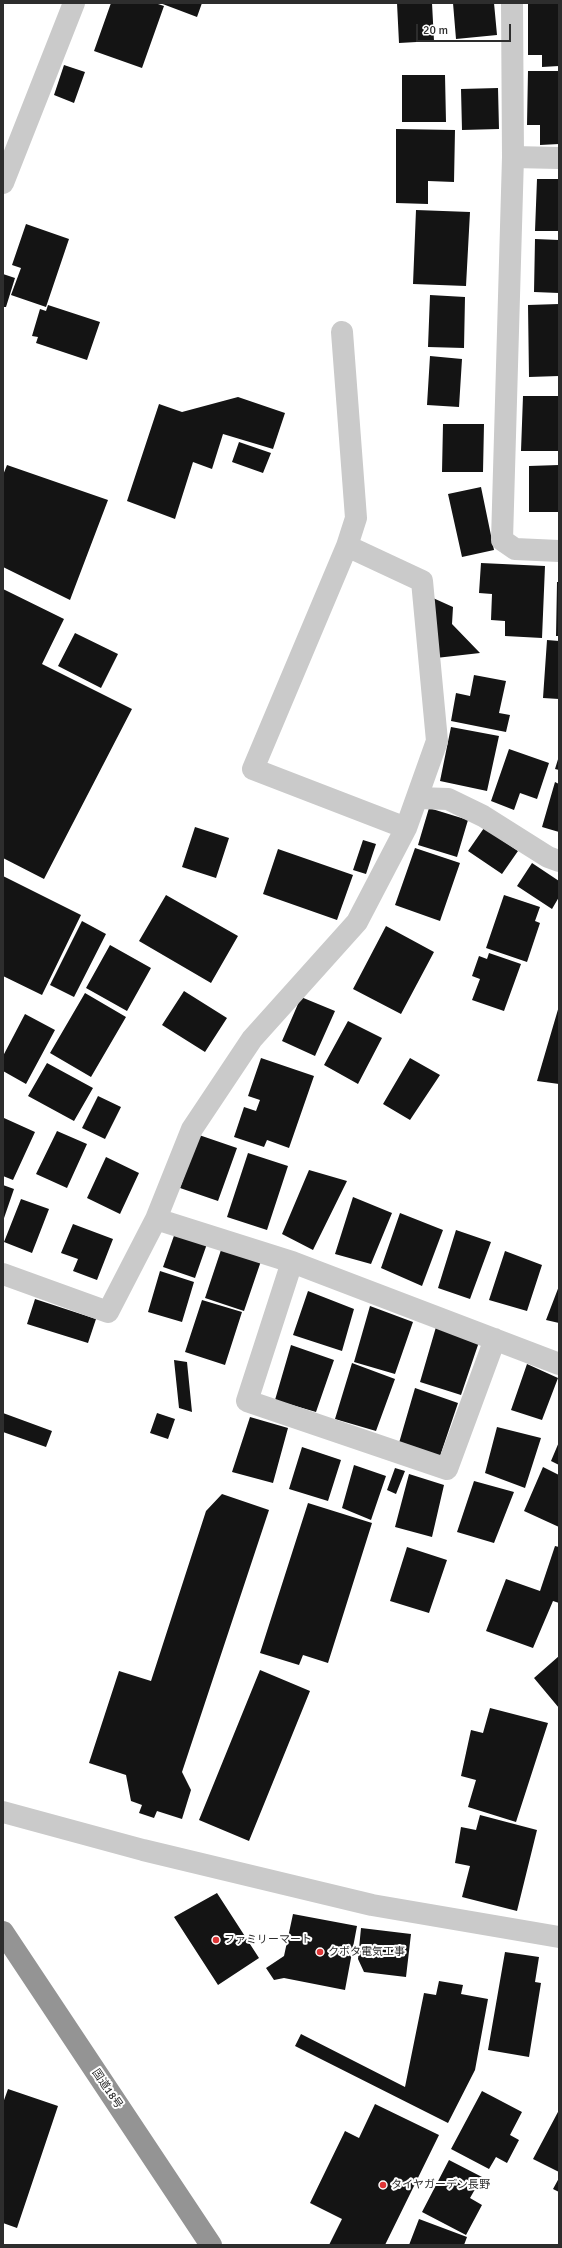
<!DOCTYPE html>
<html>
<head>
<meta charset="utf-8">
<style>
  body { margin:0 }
  #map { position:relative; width:562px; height:2248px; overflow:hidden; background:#fff; font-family:Signika,sans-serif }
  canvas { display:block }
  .frame { position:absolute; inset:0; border:4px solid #2d2d2d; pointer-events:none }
  .scale { position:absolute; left:416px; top:24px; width:95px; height:18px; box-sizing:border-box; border:2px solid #2d2d2d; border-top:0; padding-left:5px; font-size:12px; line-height:14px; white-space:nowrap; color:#2d2d2d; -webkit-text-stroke:3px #fff; paint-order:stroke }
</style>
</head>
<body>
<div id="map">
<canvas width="562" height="2248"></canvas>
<div class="frame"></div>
<div class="scale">20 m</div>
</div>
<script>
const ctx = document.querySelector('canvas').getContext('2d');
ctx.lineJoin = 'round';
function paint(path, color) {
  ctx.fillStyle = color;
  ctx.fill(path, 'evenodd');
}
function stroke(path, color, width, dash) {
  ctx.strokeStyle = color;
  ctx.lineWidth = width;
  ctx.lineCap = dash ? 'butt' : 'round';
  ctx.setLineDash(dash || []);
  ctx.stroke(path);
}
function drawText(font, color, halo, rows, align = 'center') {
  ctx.font = font + ' Signika,"Noto Sans JP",sans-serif';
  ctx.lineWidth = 4;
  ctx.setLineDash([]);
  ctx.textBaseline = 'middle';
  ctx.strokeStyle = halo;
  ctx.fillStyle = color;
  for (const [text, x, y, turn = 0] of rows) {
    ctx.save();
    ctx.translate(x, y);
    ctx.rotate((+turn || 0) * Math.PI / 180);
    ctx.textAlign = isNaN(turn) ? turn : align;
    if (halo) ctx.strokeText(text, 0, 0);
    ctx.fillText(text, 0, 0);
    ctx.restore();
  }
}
const building = new Path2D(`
  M111,3h44l9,3 -22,62 -48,-17z
  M160,3h42l-5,14z
  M397,3h35l2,38 -35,2z
  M453,3h41l3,32 -41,4z
  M528,3h31v63l-17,1v-12h-14z
  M64,65l21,7 -11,31 -20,-8z
  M528,71h31v73l-19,1v-20h-13z
  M402,75h43l1,47h-44z
  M498,88l1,41 -37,1 -1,-41z
  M396,129l59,1 -1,52 -26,-1v23l-32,-1z
  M537,179h22v52h-24z
  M416,210l54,2 -4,74 -53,-2z
  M26,224l43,15 -23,68 -35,-12 10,-27 -9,-3z
  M535,239l24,1v53l-25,-1z
  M3,274l12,4 -9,29h-3z
  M430,295l35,2 -1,51 -36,-1z
  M559,304v72l-30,1 -1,-72z
  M48,305l52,17 -13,38 -51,-17 2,-6 -6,-1 8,-27 6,2z
  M430,356l32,3 -3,48 -32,-2z
  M523,396h36v55h-38z
  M238,397l47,16 -12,36 -50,-15 -11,35 -19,-7 -18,57 -48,-18 32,-97 23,8z
  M443,424h41l-1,48h-41z
  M239,442l32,11 -8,20 -31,-11z
  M7,465l101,35 -38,100 -67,-33v-92z
  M559,465v47h-30v-46z
  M481,487l13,63 -32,7 -14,-63z
  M481,563l64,3 -3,72 -37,-2v-15l-14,-1 1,-26 -13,-1z
  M557,582h2v54h-3z
  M3,589l61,30 -22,45 90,45 -88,170 -41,-21z
  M433,598l20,9 -1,17 28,29 -44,5z
  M75,633l43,21 -17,34 -43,-22z
  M547,640l12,1v58l-16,-1z
  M474,675l32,6 -7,32 11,2 -4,17 -55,-11 5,-28 14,3z
  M451,727l48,9 -12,55 -47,-10z
  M509,749l40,14 -12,36 -17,-6 -6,17 -23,-9z
  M559,756v14l-4,-1z
  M555,782l4,2v48l-17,-5z
  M429,808l39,12 -11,37 -39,-12z
  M195,827l34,11 -13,40 -34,-11z
  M484,828l34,23 -16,23 -34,-23z
  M363,840l13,4 -10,30 -13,-4z
  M415,848l45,15 -20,58 -45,-16z
  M278,849l75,26 -16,45 -74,-26z
  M532,863l27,18v16l-7,12 -35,-23z
  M3,876l78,39 -39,80 -39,-19z
  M166,895l72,41 -27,47 -72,-42z
  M504,895l36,12 -5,14 5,2 -13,39 -41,-14z
  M82,921l24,13 -32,63 -24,-12z
  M386,926l48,26 -33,62 -48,-25z
  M110,945l41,23 -24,43 -41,-23z
  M489,953l32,11 -17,47 -32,-11 8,-21 -8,-3 7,-20 8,3z
  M184,991l43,27 -22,34 -43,-27z
  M85,993l41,24 -35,60 -41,-24z
  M301,997l34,14 -20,45 -33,-15z
  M559,1006v78l-22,-3z
  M25,1014l30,16 -29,54 -23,-13v-15z
  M348,1021l34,17 -24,46 -34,-19z
  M261,1058l53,18 -25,72 -22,-8 -3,7 -30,-10 10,-30 12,4 4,-11 -12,-4z
  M410,1058l30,17 -30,45 -27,-16z
  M47,1063l46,25 -19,33 -46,-25z
  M98,1096l23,11 -16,32 -23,-11z
  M4,1118l31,14 -22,48 -10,-4z
  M57,1131l30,13 -20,44 -31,-14z
  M199,1135l38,13 -19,53 -38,-13z
  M248,1153l40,13 -21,64 -40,-13z
  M106,1157l33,16 -19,41 -33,-16z
  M309,1170l38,11 -34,69 -31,-16z
  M3,1185l11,4 -11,32z
  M353,1197l39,16 -21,51 -36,-10z
  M21,1199l28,10 -17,44 -28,-11z
  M400,1213l43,17 -21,56 -41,-18z
  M73,1224l40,15 -16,41 -24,-9 5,-12 -17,-6z
  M176,1230l32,11 -13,37 -32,-11z
  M456,1230l35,12 -21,57 -32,-11z
  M222,1247l39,14 -17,50 -39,-13z
  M505,1251l37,14 -15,46 -38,-11z
  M160,1271l34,11 -12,40 -34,-10z
  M559,1286v37l-13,-3z
  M308,1291l46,18 -12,42 -49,-16z
  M35,1299l61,20 -8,24 -61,-19z
  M202,1300l40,12 -17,53 -40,-13z
  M370,1306l43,16 -18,52 -41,-12z
  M436,1327l43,15 -18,53 -41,-13z
  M291,1345l43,15 -18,52 -41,-12z
  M174,1360l13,2 5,50 -13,-4z
  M352,1363l43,16 -19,52 -41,-12z
  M527,1364l31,14 -16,42 -31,-10z
  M415,1388l43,15 -18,53 -41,-13z
  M3,1413l49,18 -6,16 -43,-15z
  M157,1413l18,6 -7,20 -18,-6z
  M250,1417l38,11 -15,55 -41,-11z
  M497,1427l44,11 -16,50 -40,-15z
  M559,1442v23l-8,-4z
  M302,1447l39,13 -13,41 -39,-12z
  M354,1465l32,11 -15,44 -29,-12z
  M543,1467l16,8v52l-35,-16z
  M395,1468l10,3 -9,23 -9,-4z
  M409,1474l35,11 -12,52 -37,-10z
  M474,1481l40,11 -20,51 -37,-11z
  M222,1494l47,16 -87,262 9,18 -9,29 -25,-8 -3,7 -15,-5 3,-8 -11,-4 -5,-26 -37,-12 30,-92 32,10 55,-170z
  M308,1503l64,20 -44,140 -25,-8 -4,10 -39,-12z
  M555,1546l4,1v56l-6,-2 -20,47 -47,-17 20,-52 34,12z
  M407,1547l40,13 -18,53 -39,-12z
  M559,1656v52l-25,-30z
  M260,1670l50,21 -61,150 -50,-21z
  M490,1708l58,15 -32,99 -48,-15 8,-27 -15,-4 10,-46 12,3z
  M480,1815l57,15 -20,81 -55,-14 8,-31 -15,-3 6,-36 15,3z
  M217,1893l42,65 -41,27 -44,-68z
  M293,1914l64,12 -12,64 -61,-12 -10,2 -8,-12 18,-12z
  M361,1928l50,6 -5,43 -42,-5 -6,-13z
  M505,1952l34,5 -4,25 6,1 -12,74 -41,-7z
  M439,1981l24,4 -2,9 27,5 -13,71 -27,53 -153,-77 6,-12 104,53 19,-94 12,2z
  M8,2089l50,17 -41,122 -14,-5v-120z
  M482,2091l40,21 -12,23 9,5 -12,23 -11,-6 -7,12 -38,-20z
  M375,2104l64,31 -54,110h-56l13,-26 -32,-16 35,-72 14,7z
  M559,2110v62l-26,-13z
  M449,2160l33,17 -12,21 12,7 -16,30 -44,-23z
  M559,2178v14l-6,-3z
  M419,2219l48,18 -3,8h-55z`);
const street = new Path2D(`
  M512,3l1,154 -11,383 13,9 44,2
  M513,157l46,1
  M3,183l71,-180
  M342,332l14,186 -9,28 -94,223 153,59
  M418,798l30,1 35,17 65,41 11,4
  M156,1219l136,43 267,102
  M292,1262l-45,139 200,68 48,-130
  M3,1274l105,38 48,-93 36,-90 60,-90 105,-117 49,-94 31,-87 -15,-160 -75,-35
  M3,1812l140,38 229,55 187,32`);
const highway = new Path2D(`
  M3,1932l208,313`);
const markers = [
  [216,1940,4,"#de3637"],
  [320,1952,4,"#de3637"],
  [383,2185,4,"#de3637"]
];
const poiNames = [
  ["ファミリーマート",224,1940],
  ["クボタ電気工事",328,1952],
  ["タイヤガーデン長野",391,2185]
];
const streetNames = [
  ["国道18号",107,2089,56]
];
paint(building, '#141414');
stroke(street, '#cacaca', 22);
stroke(highway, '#949494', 22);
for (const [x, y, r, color] of markers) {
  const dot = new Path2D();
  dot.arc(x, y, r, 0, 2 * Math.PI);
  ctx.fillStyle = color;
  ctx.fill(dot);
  stroke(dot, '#fff', 1.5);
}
drawText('11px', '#2d2d2d', '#fff', poiNames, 'left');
drawText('11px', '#2d2d2d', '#fff', streetNames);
</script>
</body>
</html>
